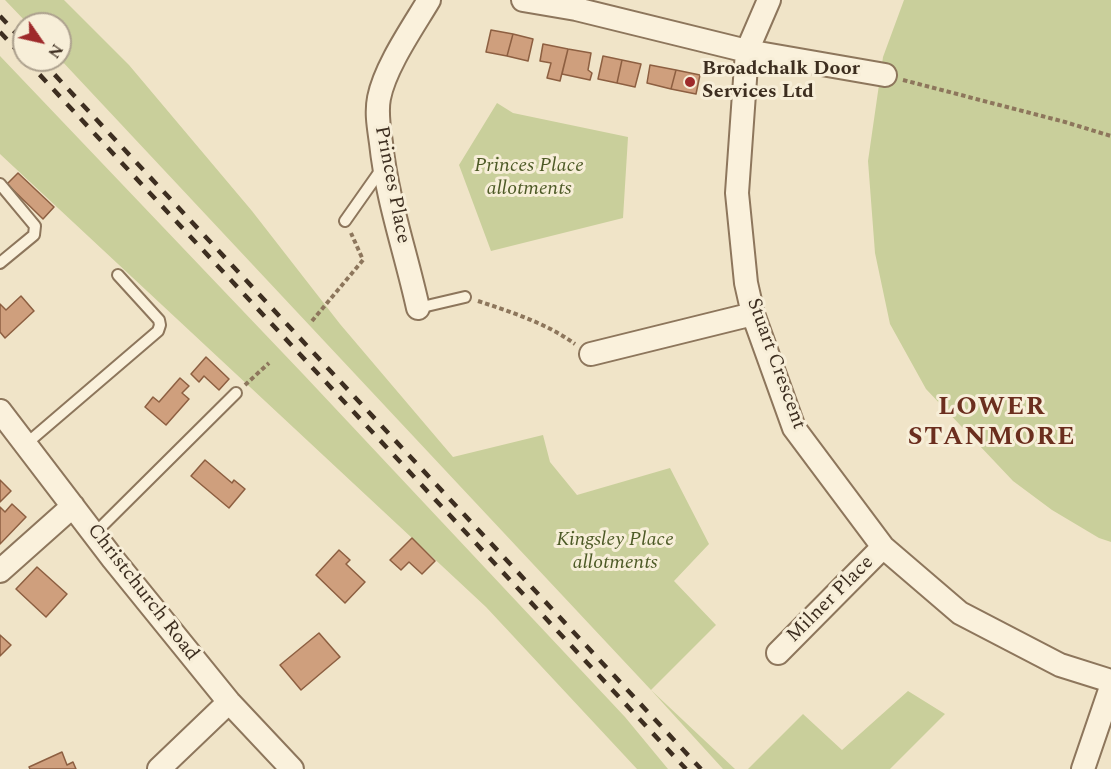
<!DOCTYPE html>
<html>
<head>
<meta charset="utf-8">
<style>
  body { margin:0 }
  #map { position:relative; width:1111px; height:769px; overflow:hidden; background:#f0e4c8; font-family:Spectral,serif }
  canvas { display:block }
  .north { position:absolute; left:12px; top:12px; width:60px; height:60px; box-sizing:border-box; background:#f7eed8; border:2px solid #ada18e; border-radius:50%; rotate:124deg; font-size:16px; font-weight:700; line-height:24px; text-align:center; color:#3d2e20 }
  .north::after { content:''; display:block; margin:auto; width:21px; height:27px; background:#9e2a2b; clip-path:polygon(50% 0,100% 100%,50% 72%,0 100%) }
</style>
</head>
<body>
<div id="map">
<canvas width="1111" height="769"></canvas>
<div class="north">N</div>
</div>
<script>
const ctx = document.querySelector('canvas').getContext('2d');
ctx.lineJoin = 'round';
function paint(path, color) {
  ctx.fillStyle = color;
  ctx.fill(path, 'evenodd');
}
function stroke(path, color, width, dash) {
  ctx.strokeStyle = color;
  ctx.lineWidth = width;
  ctx.lineCap = dash ? 'butt' : 'round';
  ctx.setLineDash(dash || []);
  ctx.stroke(path);
}
function drawText(font, color, halo, rows, align = 'center') {
  ctx.font = font + ' Spectral,serif';
  ctx.lineWidth = 6;
  ctx.setLineDash([]);
  ctx.textBaseline = 'middle';
  ctx.strokeStyle = halo;
  ctx.fillStyle = color;
  for (const [text, x, y, turn = 0] of rows) {
    ctx.save();
    ctx.translate(x, y);
    ctx.rotate((+turn || 0) * Math.PI / 180);
    ctx.textAlign = isNaN(turn) ? turn : align;
    if (halo) ctx.strokeText(text, 0, 0);
    ctx.fillText(text, 0, 0);
    ctx.restore();
  }
}
const green = new Path2D(`
  M5,0h59l65,65 123,146 88,113 113,133 90,-22 7,27 27,33 93,-27 39,76 -35,37 42,44 -65,65 84,79h-12l-72,-79 -591,-631v-35h-32z
  M904,0h207v542l-12,-4 -47,-28 -39,-29 -87,-92 -36,-65 -15,-71 -7,-92 15,-104z
  M0,56l303,318 322,343 43,52h-31l-151,-162 -486,-453z
  M497,103l16,10 115,24 -5,81 -132,33 -32,-86z
  M908,691l37,23 -55,55h-142l55,-55 39,36z`);
const building = new Path2D(`
  M491,30l22,4 -6,22 -21,-4z
  M513,34l20,5 -5,22 -21,-5z
  M543,44l25,5 -8,32 -13,-3 4,-15 -11,-2z
  M568,49l23,4 -3,17 4,3 -2,7 -28,-6z
  M603,56l19,4 -5,23 -19,-4z
  M622,60l19,4 -6,23 -18,-4z
  M650,65l26,5 -5,19 -24,-6z
  M676,70l24,5 -4,19 -25,-5z
  M18,173l36,34 -11,12 -36,-35z
  M21,296l13,15 -29,27 -5,-6v-28l6,6z
  M206,357l23,22 -10,11 -15,-14 -5,6 -8,-8z
  M180,378l9,8 -7,7 7,6 -23,26 -21,-18 8,-10 6,5z
  M205,460l27,23 2,-3 11,9 -16,19 -38,-32z
  M0,480l11,11 -11,11z
  M12,504l14,13 -26,27v-37l5,5z
  M412,538l23,23 -13,13 -13,-12 -8,8 -11,-10z
  M339,550l11,10 -4,4 19,18 -20,21 -29,-28z
  M37,567l30,27 -21,23 -30,-28z
  M319,633l21,24 -39,33 -21,-25z
  M0,635l11,10 -11,11z
  M62,752l5,13 6,-3 3,7h-46l-1,-2z`);
const path = new Path2D(`
  M903,80l162,42 46,14
  M478,301c33,11 68,22 97,43
  M312,321l51,-61 -12,-27
  M245,385l24,-22`);
const lane = new Path2D(`
  M0,184l35,42 -1,9 -34,28
  M345,221l38,-54
  M418,308l47,-11
  M26,444l132,-113 2,-6 -1,-5 -41,-45
  M94,534l142,-141`);
const street = new Path2D(`
  M523,0l53,9 171,42 138,24
  M769,0l-22,51 -10,142 9,90 7,31 41,114 89,119 77,66 100,52 51,16
  M418,308c-12,-55 -31,-108 -37,-165 -2,-15 -5,-30 -2,-45 6,-31 34,-71 50,-98
  M591,354l162,-40
  M0,411l113,148 116,143 63,67
  M0,571l73,-65
  M778,653l105,-106
  M159,769l70,-67
  M1083,769l28,-82`);
const rail = new Path2D(`
  M0,16l24,26
  M0,32l24,26
  M26,60l660,709
  M41,60l660,709`);
const markers = [
  [690,82,6,"#9e2a2b"]
];
const poiNames = [
  ["Broadchalk Door",702,70],
  ["Services Ltd",702,93]
];
const parkNames = [
  ["Princes Place",529,167],
  ["allotments",529,190],
  ["Kingsley Place",615,541],
  ["allotments",615,564]
];
const streetNames = [
  ["Princes Place",391,185,79],
  ["Stuart Crescent",775,364,70],
  ["Christchurch Road",142,593,52],
  ["Milner Place",831,600,-45]
];
const districtNames = [
  ["LOWER",992,409],
  ["STANMORE",992,439]
];
paint(green, '#c9cf9b');
paint(building, '#cf9f7d');
stroke(building, '#8d5f41', 1.5);
stroke(lane, '#8d765c', 14);
stroke(street, '#8d765c', 26);
stroke(path, '#8d765c', 4, [4.5, 3]);
stroke(lane, '#faf1dc', 10);
stroke(street, '#faf1dc', 22);
stroke(rail, '#3d2e20', 4.5, [10, 10]);
for (const [x, y, r, color] of markers) {
  const dot = new Path2D();
  dot.arc(x, y, r, 0, 2 * Math.PI);
  ctx.fillStyle = color;
  ctx.fill(dot);
  stroke(dot, '#f7eed8', 2);
}
drawText('bold 20px', '#3d2e20', '#f7eed8', poiNames, 'left');
drawText('italic 20px', '#4d5a26', '#f7eed8', parkNames);
drawText('20px', '#3d2e20', '#f7eed8', streetNames);
ctx.letterSpacing = '1.5px';
drawText('bold 26px', '#6b2e1e', '#f7eed8', districtNames);
ctx.letterSpacing = '0px';
</script>
</body>
</html>
